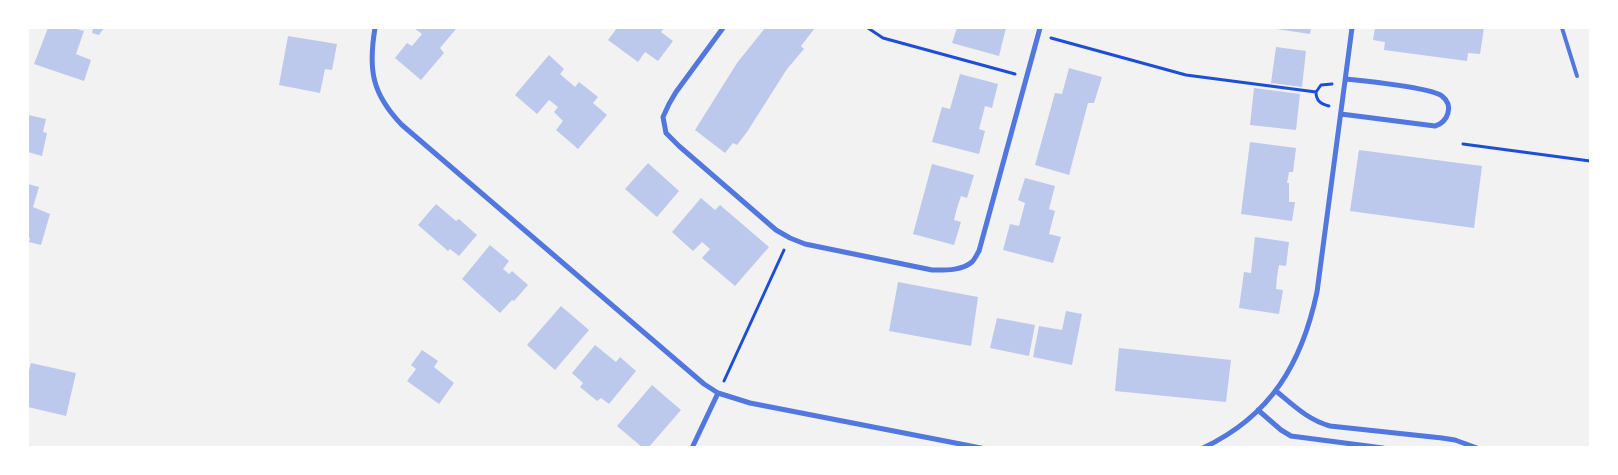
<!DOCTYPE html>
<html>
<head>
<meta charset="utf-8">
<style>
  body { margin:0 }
  #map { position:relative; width:1618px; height:475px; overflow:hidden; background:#f2f2f2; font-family:"PT Sans Narrow",sans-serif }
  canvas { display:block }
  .frame { position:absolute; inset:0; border:29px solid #fff; pointer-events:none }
</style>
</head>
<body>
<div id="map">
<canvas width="1618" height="475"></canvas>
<div class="frame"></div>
</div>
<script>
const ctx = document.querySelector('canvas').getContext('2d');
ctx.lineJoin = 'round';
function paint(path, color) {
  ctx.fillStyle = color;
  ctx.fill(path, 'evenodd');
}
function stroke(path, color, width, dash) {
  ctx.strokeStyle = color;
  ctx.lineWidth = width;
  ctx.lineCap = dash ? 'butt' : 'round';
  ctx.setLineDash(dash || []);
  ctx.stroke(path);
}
const building = new Path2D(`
  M48,28h25l11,3 -8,23 15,6 -7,21 -50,-17z
  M88,28h16l-5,7 -7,-2 1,-4z
  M414,28h40l2,1 -16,19 4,5 -23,27 -26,-22 12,-15 5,3 10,-12z
  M617,28h47l-3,4 12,9 -15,20 -13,-9 -7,10 -30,-22z
  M765,28h50l-14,18 3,3 -17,20 -40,63 -10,13 -4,-2 -8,10 -30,-23 42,-67z
  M957,28h49l-7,28 -47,-13z
  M1270,28h41l-1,6z
  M1375,28h109l-4,26 -12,-1 -1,8 -83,-11 1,-8 -12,-2z
  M288,36l49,8 -5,26 -7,-1 -5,24 -41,-8z
  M1276,47l30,4 -4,36 -31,-4z
  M549,55l15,14 -4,5 15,13 4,-5 19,15 -5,6 14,12 -29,34 -22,-19 7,-9 -9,-9 4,-5 -9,-7 -12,14 -22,-19z
  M1069,68l33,9 -8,26h-6l-19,72 -34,-10 20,-72 7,1z
  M960,74l38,10 -6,24 -7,-2 -3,12 -3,11 6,2 -6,23 -47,-12 10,-35 8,2z
  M1254,88l46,6 -4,36 -46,-5z
  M28,115l18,4 -3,13 4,1 -5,23 -14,-4z
  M1250,142l46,6 -3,24h-4l-2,11h2v19h6l-3,19 -51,-7z
  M1359,150l123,16 -8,62 -124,-17z
  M648,163l31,28 -22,26 -32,-28z
  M932,164l42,11 -7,23 -6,-2 -4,12 -3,12 7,2 -7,23 -41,-11z
  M1025,178l30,8 -6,23 6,2 -6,23 12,3 -8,26 -50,-13 7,-26 9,2 6,-23 -7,-3z
  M28,184l11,3 -6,20 17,7 -9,31 -12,-3 1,-4 -2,-1z
  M701,198l14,12 5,-5 49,42 -34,39 -33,-28 8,-9 -8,-7 -9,9 -21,-19z
  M436,204l20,17 3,-2 18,16 -18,21 -9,-7 -2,2 -30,-26z
  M1255,237l34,5 -3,24 -7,-1 -2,12 -1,12 7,1 -4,24 -40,-6 5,-36 7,1z
  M490,245l19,16 -6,8 6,5 3,-3 16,14 -14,16 -2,-1 -12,13 -38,-34z
  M898,282l80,15 -7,49 -82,-15z
  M561,306l28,24 -34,40 -28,-25z
  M1066,311l16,3 -10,51 -39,-8 6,-31 23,4z
  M997,318l38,7 -6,31 -39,-8z
  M595,345l21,17 4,-5 16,14 -27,33 -8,-6 -4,3 -17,-14 3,-4 -11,-10z
  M1119,348l112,12 -5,42 -111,-11z
  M422,350l16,11 -4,6 20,16 -15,21 -32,-23 9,-12 -5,-4z
  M31,363l45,10 -10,43 -38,-9v-33z
  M652,385l29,25 -33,38h-5l-26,-22z`);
const path = new Path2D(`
  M868,28l15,10 132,36
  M1051,38l135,37 130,17 5,-7 11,-1
  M1316,92c0,9 5,12 13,14
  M1463,144l127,17
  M724,381l60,-131`);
const service = new Path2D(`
  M1562,28l15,48`);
const minor = new Path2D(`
  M375,28c-7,42 -3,66 27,97l302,259 14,9 32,10 231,45
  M723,28l-47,64 -7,12 -6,13 3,16 13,13 97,84 14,8 15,6 127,26c13,0 29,1 40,-8 3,-3 5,-8 7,-11l61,-223
  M1341,114l94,12c7,-2 11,-6 13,-13 2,-7 -1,-13 -6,-17 -13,-9 -77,-15 -96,-17
  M1276,391c17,14 32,29 54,35l112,12 13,2 22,8
  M1258,410l23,20 10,6 92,12
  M692,448l26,-55
  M1203,448c68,-32 99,-85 114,-156l35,-264`);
paint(building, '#bdc9ec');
stroke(path, '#1d4ed8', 3);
stroke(service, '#5277de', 4);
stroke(minor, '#5277de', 5);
</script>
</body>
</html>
